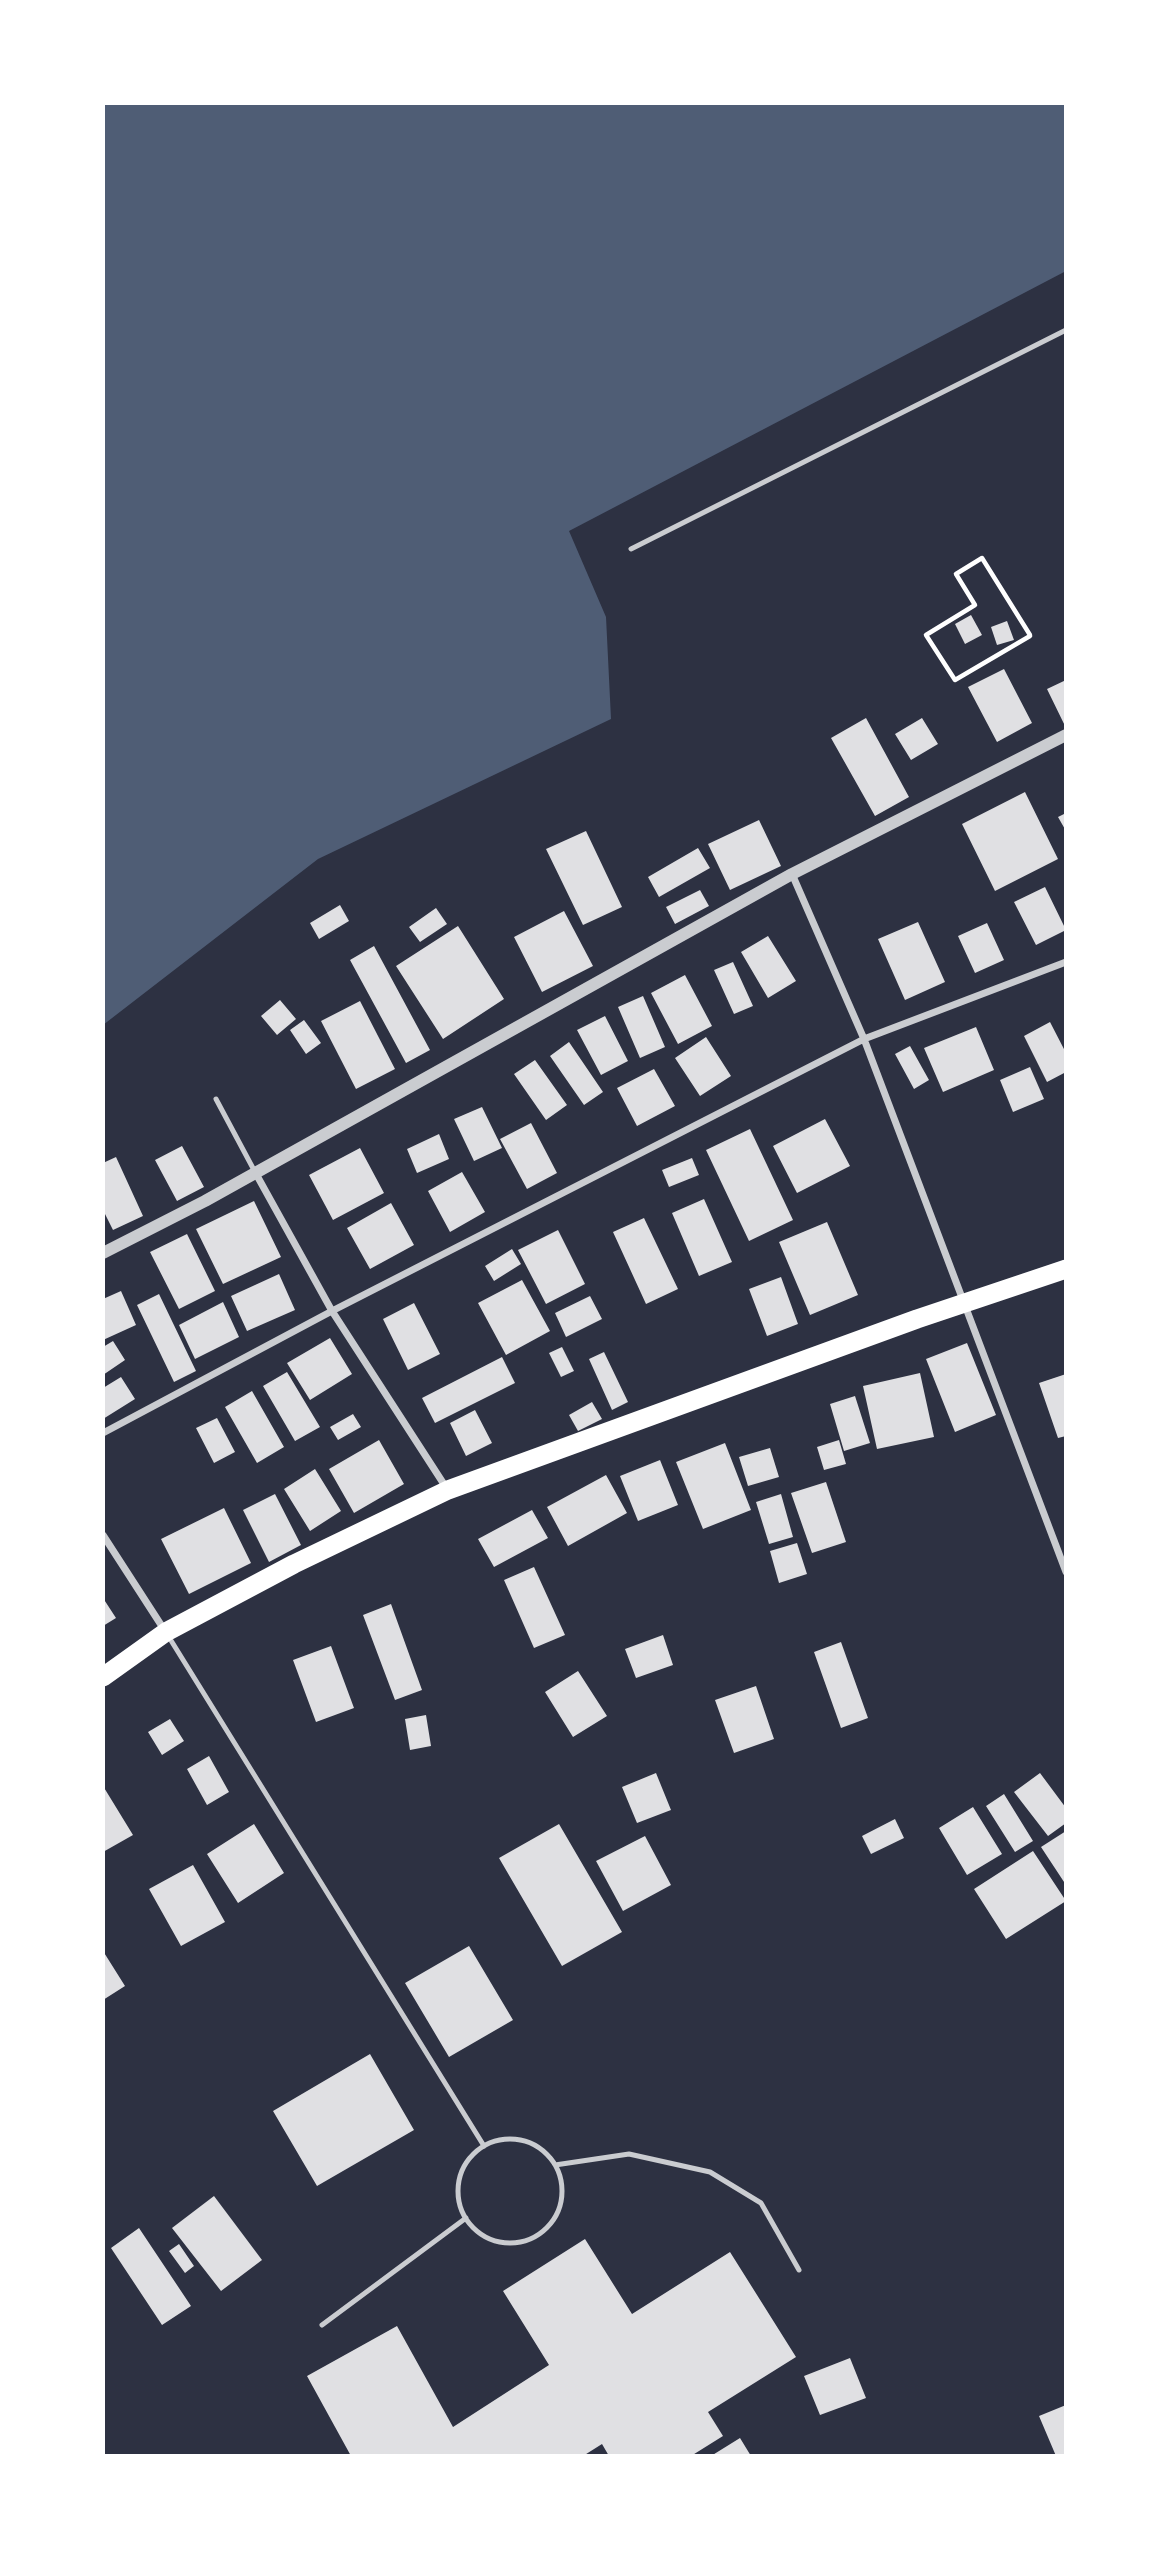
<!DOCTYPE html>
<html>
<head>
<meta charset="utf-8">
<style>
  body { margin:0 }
  #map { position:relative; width:1169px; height:2559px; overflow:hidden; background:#2d3142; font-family:"Noto Sans",sans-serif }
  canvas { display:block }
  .frame { position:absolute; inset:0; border:105px solid #fff; pointer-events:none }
</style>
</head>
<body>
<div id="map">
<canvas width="1169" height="2559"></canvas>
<div class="frame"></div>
</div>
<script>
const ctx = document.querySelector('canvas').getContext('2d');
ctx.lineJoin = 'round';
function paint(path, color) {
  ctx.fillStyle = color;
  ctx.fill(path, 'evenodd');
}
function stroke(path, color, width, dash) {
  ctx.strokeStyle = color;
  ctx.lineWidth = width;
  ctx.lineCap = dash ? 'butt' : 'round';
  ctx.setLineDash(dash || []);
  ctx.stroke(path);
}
const water = new Path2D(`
  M103,103h963v168l-497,260 37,86 5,102 -293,140 -215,166z`);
const building = new Path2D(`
  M971,615l11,20 -17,9 -10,-20z
  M1007,621l7,19 -17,5 -6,-18z
  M1004,669l28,54 -35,19 -29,-55z
  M1066,680v48l-19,-39z
  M866,718l43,79 -34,19 -44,-78z
  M922,718l16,26 -27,16 -16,-26z
  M1025,792l33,67 -63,32 -33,-67z
  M1066,813v18l-8,-14z
  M759,820l22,46 -51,24 -22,-46z
  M586,831l36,76 -39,18 -37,-76z
  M698,848l12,20 -51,29 -11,-20z
  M1045,887l21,43 -30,15 -22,-43z
  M700,890l9,16 -34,18 -9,-17z
  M340,905l9,16 -30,18 -9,-16z
  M436,908l11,16 -27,18 -11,-15z
  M564,911l29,55 -51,26 -28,-55z
  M918,922l27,60 -40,18 -27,-61z
  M987,923l17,37 -29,13 -17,-37z
  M458,926l46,73 -61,40 -47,-73z
  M768,936l28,45 -28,17 -27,-46z
  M374,946l56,104 -24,13 -56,-103z
  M733,962l20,44 -19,8 -20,-44z
  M685,975l27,51 -34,18 -27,-51z
  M643,996l22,51 -25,11 -22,-51z
  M280,1000l16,19 -19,16 -16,-19z
  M360,1001l35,68 -39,20 -35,-68z
  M605,1016l23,45 -27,14 -24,-45z
  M304,1020l17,23 -15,11 -16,-24z
  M1050,1022l16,31v19l-19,10 -23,-46z
  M976,1027l18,43 -51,22 -19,-44z
  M706,1037l25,39 -31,20 -25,-38z
  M569,1042l34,50 -19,13 -34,-49z
  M910,1046l19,34 -15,9 -19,-35z
  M535,1060l32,45 -21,15 -32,-46z
  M1030,1067l14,32 -31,13 -13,-32z
  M654,1069l21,37 -38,20 -20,-38z
  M482,1107l20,41 -28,13 -20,-42z
  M825,1119l25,47 -53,27 -24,-47z
  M531,1123l26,50 -30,16 -27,-50z
  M750,1129l43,91 -44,21 -43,-91z
  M439,1134l10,25 -32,14 -10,-24z
  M182,1146l22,41 -27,14 -22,-41z
  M360,1148l24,45 -51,27 -24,-45z
  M116,1157l27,59 -30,14 -10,-20v-47z
  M692,1158l7,17 -30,12 -7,-17z
  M462,1172l23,40 -35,20 -22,-41z
  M704,1199l28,63 -33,14 -27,-63z
  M254,1201l27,56 -58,27 -27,-55z
  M391,1203l23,42 -44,24 -23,-41z
  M644,1218l34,71 -32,15 -33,-72z
  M827,1222l31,73 -48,20 -31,-73z
  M558,1230l27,54 -39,20 -28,-54z
  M187,1234l28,57 -36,18 -29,-57z
  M512,1249l9,15 -27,17 -9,-15z
  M279,1274l16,36 -48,21 -16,-35z
  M781,1277l17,47 -31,12 -18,-47z
  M522,1280l28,51 -44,24 -28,-52z
  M121,1291l15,34 -33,15v-41z
  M159,1294l37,77 -22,11 -37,-77z
  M590,1296l12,23 -36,18 -11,-24z
  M223,1302l16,35 -44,22 -16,-34z
  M414,1303l26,51 -32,16 -25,-51z
  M330,1338l22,36 -42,26 -23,-37z
  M113,1341l12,19 -22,15v-28z
  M967,1343l29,72 -41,17 -29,-73z
  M562,1347l12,24 -13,6 -12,-24z
  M604,1352l24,50 -16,8 -23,-51z
  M502,1357l13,26 -80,40 -13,-25z
  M287,1372l33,55 -25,14 -32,-55z
  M920,1373l14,64 -57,12 -14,-63z
  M1066,1374v62l-8,2 -19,-55z
  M121,1377l14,22 -32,20v-31z
  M252,1391l32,56 -27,16 -32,-56z
  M855,1396l15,47 -26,8 -14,-47z
  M592,1402l10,17 -24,12 -9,-16z
  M475,1410l17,33 -26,13 -16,-33z
  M353,1414l8,13 -23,13 -8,-13z
  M217,1418l18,34 -21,11 -18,-35z
  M379,1440l25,44 -50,29 -25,-44z
  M839,1440l7,24 -22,6 -7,-23z
  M725,1443l26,67 -48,19 -27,-67z
  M770,1448l9,29 -31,9 -9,-29z
  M660,1460l18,45 -40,16 -18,-45z
  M315,1469l26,42 -31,20 -26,-42z
  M606,1475l21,38 -59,33 -21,-39z
  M826,1482l20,60 -34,11 -21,-60z
  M275,1494l26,51 -32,17 -26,-52z
  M781,1494l12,43 -24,7 -13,-42z
  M224,1508l27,55 -62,31 -28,-55z
  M532,1510l16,28 -54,29 -16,-28z
  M797,1543l10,31 -28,9 -9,-32z
  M534,1567l31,68 -31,13 -30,-68z
  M103,1598l13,20 -13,8z
  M391,1604l31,86 -27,10 -32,-85z
  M663,1635l10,30 -37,13 -11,-29z
  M841,1642l27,76 -27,10 -27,-76z
  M331,1646l23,62 -38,14 -23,-62z
  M578,1671l29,45 -34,21 -28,-45z
  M756,1686l18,53 -40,14 -19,-53z
  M426,1715l5,31 -21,4 -5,-31z
  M170,1719l14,22 -22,14 -14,-23z
  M209,1756l20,36 -22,13 -20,-36z
  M656,1773l15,37 -34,13 -15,-36z
  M1040,1773l26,35v15l-18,13 -34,-44z
  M103,1786l30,49 -30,17z
  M1004,1794l29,47 -18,11 -29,-46z
  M973,1807l29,47 -35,21 -28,-47z
  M895,1819l9,19 -33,16 -9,-18z
  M254,1824l30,49 -46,30 -31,-49z
  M559,1824l63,108 -60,34 -63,-108z
  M1066,1831v54l-25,-38z
  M645,1836l26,49 -48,26 -27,-50z
  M1033,1851l33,50 -60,38 -32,-50z
  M193,1865l32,57 -44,24 -32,-57z
  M469,1946l44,74 -64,37 -44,-74z
  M103,1951l22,35 -22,14z
  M370,2054l44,76 -97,56 -44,-75z
  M214,2196l48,64 -41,31 -49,-63z
  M139,2228l52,78 -29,19 -51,-77z
  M585,2239l47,75 98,-62 66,105 -88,55 15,24 -32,20h-82l-7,-12 -19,12h-232l-44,-80 90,-50 56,101 96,-62 -46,-74z
  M179,2244l15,22 -9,7 -16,-22z
  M850,2358l16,40 -46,17 -16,-39z
  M1066,2405v51h-10l-17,-40z
  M740,2438l11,18h-40z`);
const path = new Path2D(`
  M1030,636l-75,44 -29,-45 49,-30 -19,-31 26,-16 48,77`);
const service = new Path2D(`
  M631,549l435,-219
  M216,1099l39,73
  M167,1634l317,512
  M458 2191a52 52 0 1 1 104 0a52 52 0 1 1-104 0Z
  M555,2165l74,-11 81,18 51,31 38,67
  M322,2325l144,-107`);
const minor = new Path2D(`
  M792,874l72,165 202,533
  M255,1172l77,139 115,178
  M103,1433l229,-122 532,-272 202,-77
  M103,1535l62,96`);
const tertiary = new Path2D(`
  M103,1253l102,-52 587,-327 274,-139`);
const trunk = new Path2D(`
  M103,1677l63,-45 128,-68 154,-74 469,-171 149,-50`);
paint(water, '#4f5d75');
paint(building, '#e0e0e3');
stroke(path, '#fff', 4.5);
stroke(service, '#caccd0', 5);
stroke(minor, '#caccd0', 7);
stroke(tertiary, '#caccd0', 12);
stroke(trunk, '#fff', 19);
</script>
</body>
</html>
